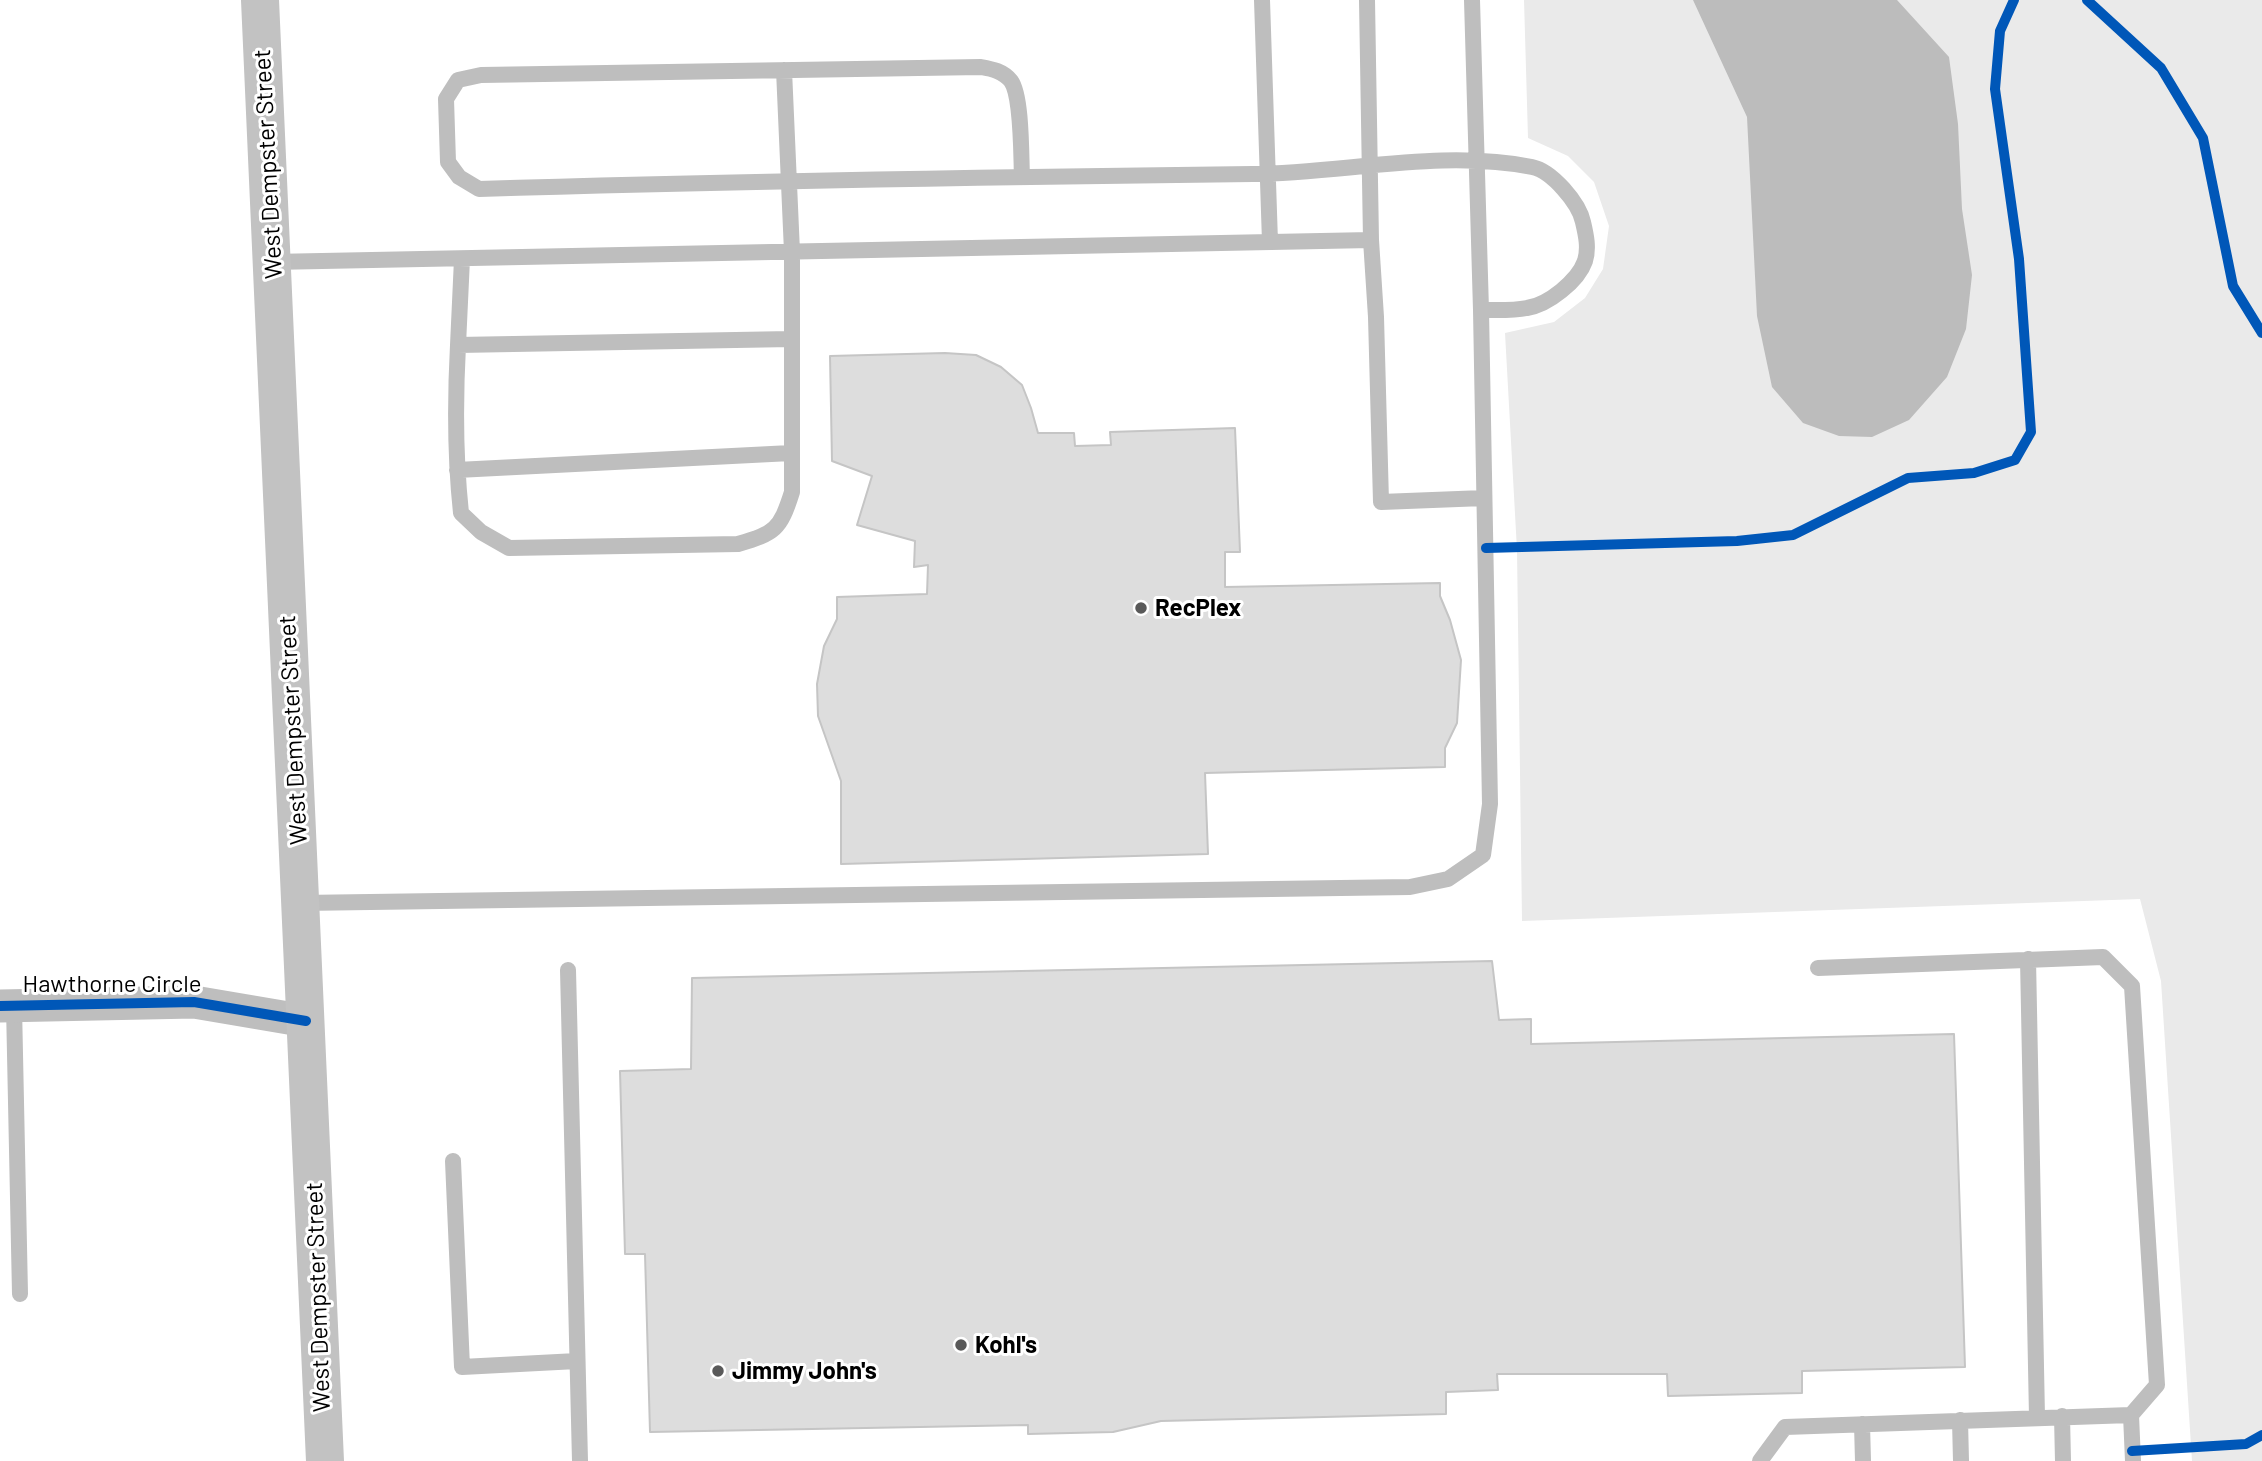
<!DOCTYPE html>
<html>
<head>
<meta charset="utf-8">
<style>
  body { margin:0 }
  canvas { display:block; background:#fff }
</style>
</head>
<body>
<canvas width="2262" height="1461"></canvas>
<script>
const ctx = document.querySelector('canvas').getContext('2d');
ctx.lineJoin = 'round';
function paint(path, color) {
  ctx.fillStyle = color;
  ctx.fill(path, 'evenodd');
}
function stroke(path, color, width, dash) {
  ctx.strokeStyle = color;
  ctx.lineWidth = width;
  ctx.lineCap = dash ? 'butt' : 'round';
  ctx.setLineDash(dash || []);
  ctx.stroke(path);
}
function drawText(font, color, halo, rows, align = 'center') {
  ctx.font = font + ' Barlow,sans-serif';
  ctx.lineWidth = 6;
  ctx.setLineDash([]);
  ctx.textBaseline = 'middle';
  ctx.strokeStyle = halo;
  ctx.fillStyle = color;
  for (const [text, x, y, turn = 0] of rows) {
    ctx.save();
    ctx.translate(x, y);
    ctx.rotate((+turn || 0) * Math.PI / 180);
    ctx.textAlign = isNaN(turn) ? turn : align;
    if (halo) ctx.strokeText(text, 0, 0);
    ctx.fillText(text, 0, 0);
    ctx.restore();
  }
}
const green = new Path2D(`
  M1524,0h738v1461h-70l-31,-480 -21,-82 -618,22 -5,-371 -12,-217 49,-11 31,-24 18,-29 6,-43 -15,-44 -26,-26 -40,-18z`);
const water = new Path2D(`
  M1693,0h204l52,57 9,67 4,85 10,66 -6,54 -19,48 -38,43 -37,17 -33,-1 -36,-13 -31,-36 -15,-71 -10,-199z`);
const building = new Path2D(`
  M945,353l31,2 25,12 21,18 9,23 7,25h36l1,13 36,-1 -1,-13 125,-4 5,124h-15v35l215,-4v13l10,24 11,40 -4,63 -12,25v19l-240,6 3,81 -367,10v-83l-23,-65 -1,-32 7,-38 13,-27v-22l90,-3 1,-29 -14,2 1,-26 -58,-16 15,-49 -40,-15 -2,-105z
  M1492,961l7,59 32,-1v25l423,-10 11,333 -163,4v22l-134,3 -1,-22h-170l1,16 -52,2v22l-285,7 -48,11 -85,2v-9l-378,7 -5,-178h-20l-5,-183 71,-2 1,-91z`);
const service = new Path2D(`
  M1262,0l8,242
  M1367,0l4,240 5,77 5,185 103,-4
  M784,70l8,182v240c-12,38 -17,41 -54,52l-229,4 -28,-16 -20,-19c-6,-56 -6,-112 -3,-168l333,-6
  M1022,177c-1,-21 0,-81 -11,-96 -8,-10 -19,-12 -30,-14l-500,8 -23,5 -12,19 2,63 11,15 20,12c258,-8 516,-12 774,-15 93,-1 187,-25 279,-7 20,4 47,36 51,55 3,13 6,26 2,39 -7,20 -37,44 -58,47 -15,3 -31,2 -46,2
  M272,262l1099,-22
  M458,345l4,-86
  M457,470l334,-17
  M301,903l1109,-16 38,-8 35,-24 7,-51 -9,-494 -9,-310
  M2028,959l9,458
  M568,970l12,491
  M14,1006l6,288
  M453,1161l9,206 115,-6
  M2131,1415l2,46
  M2062,1416l1,45
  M1960,1420l1,41
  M1862,1424l1,37
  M1760,1461l25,-34 346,-12 26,-30 -25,-399 -29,-29 -285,11`);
const minor = new Path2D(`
  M0,1006l194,-4 112,19`);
const secondary = new Path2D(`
  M260,0l65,1461`);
const cycleway = new Path2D(`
  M2087,0l74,68 42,70 30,148 29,47
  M1486,548l251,-7 56,-6 115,-57 66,-5 41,-13 16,-28 -12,-173 -24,-170 5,-58 14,-31
  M0,1006l194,-4 112,19
  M2132,1451l114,-7 16,-9`);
const markers = [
  [1141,608,7,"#595959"],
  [961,1345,7,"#595959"],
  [718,1371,7,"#595959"]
];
const streetNames = [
  ["West Dempster Street",268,164,-93],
  ["West Dempster Street",293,730,-93],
  ["Hawthorne Circle",112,984],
  ["West Dempster Street",318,1297,-92]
];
const poiNames = [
  ["RecPlex",1155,608],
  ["Kohl's",975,1345],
  ["Jimmy John's",732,1371]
];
paint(green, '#eaeaea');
paint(water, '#bcbcbc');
paint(building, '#ddd');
stroke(building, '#c5c5c5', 2);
stroke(service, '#bebebe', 16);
stroke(minor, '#bebebe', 33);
stroke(secondary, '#c2c2c2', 38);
stroke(cycleway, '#0057b8', 10);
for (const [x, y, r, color] of markers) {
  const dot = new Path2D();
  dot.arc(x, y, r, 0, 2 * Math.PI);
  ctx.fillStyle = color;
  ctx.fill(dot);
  stroke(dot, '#fff', 2.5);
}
drawText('24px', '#000', '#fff', streetNames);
drawText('bold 24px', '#000', '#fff', poiNames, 'left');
</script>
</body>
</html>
